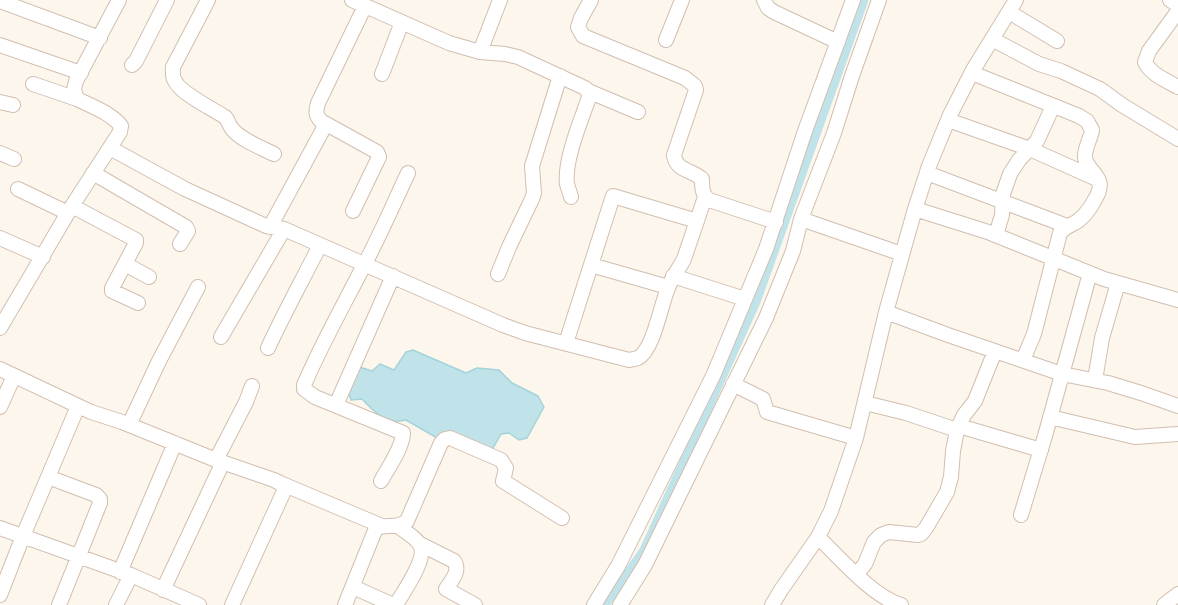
<!DOCTYPE html>
<html>
<head>
<meta charset="utf-8">
<style>
  body { margin:0 }
  canvas { display:block; background:#fdf6ec }
</style>
</head>
<body>
<canvas width="1178" height="605"></canvas>
<script>
const ctx = document.querySelector('canvas').getContext('2d');
ctx.lineJoin = 'round';
function paint(path, color) {
  ctx.fillStyle = color;
  ctx.fill(path, 'evenodd');
}
function stroke(path, color, width, dash) {
  ctx.strokeStyle = color;
  ctx.lineWidth = width;
  ctx.lineCap = dash ? 'butt' : 'round';
  ctx.setLineDash(dash || []);
  ctx.stroke(path);
}
const water = new Path2D(`
  M413,350l53,23 11,-5 22,2 13,13 26,13 6,11 -17,31 -8,2 -10,-7 -8,1 -9,16 -53,-11 -33,-19c-19,5 -32,-8 -44,-21l-11,1 -3,-10 11,-23 13,4 8,-7 14,6 12,-18z`);
const canal = new Path2D(`
  M605,605l39,-55 112,-248 108,-302`);
const minor = new Path2D(`
  M208,0l-35,67c0,5 -1,10 2,14 5,12 38,28 50,36 4,4 4,9 8,13 10,11 27,17 41,24
  M352,0l97,43 31,9 25,2 13,3 67,31 3,3 1,6c-8,24 -25,63 -22,87 1,4 3,9 4,13
  M591,0l-10,18 -3,9 5,9 102,42 10,8 1,4 -22,65c1,15 18,15 28,24 0,8 0,16 7,21l67,22
  M764,0l4,8 6,4 64,30
  M1170,0l8,5
  M0,1l100,37
  M1178,11l-29,40 -4,11c5,12 22,19 33,25
  M1009,12l48,29
  M992,39l47,25 22,7 39,18 22,16 56,34
  M666,40l16,-40
  M0,45l81,28
  M480,52l20,-52
  M132,65l4,-4 31,-61
  M972,73l107,43 8,5 5,9c-1,8 -8,19 -7,28 3,16 25,18 9,43 -3,6 -9,14 -15,19 -6,5 -14,6 -19,13l-26,101 -11,26
  M382,74l20,-52
  M33,84l44,15
  M588,91l50,21
  M0,102l13,3
  M948,120l82,29 67,30
  M110,148l75,41 81,37 18,3 219,96 22,8 104,27c4,-1 6,-1 9,-2 16,-9 23,-54 30,-70 4,-11 11,-19 16,-29l21,-62
  M0,153l14,6
  M93,173l93,54 2,4 -8,13
  M927,173l140,53
  M18,189l50,24
  M72,206l64,34v3l-24,45v3l26,12
  M915,209l73,23 116,47 74,21
  M353,211l26,-54 -2,-5 -56,-31c-6,-6 -5,-10 -3,-18l47,-97
  M801,219l101,35
  M270,227l56,-103
  M996,235l6,-20 1,-21 7,-20 9,-14 18,-19 16,-35
  M0,238l43,19
  M125,264l24,13
  M591,265l77,22
  M498,274l11,-27 23,-48 2,-6 -2,-27 28,-90
  M673,276l72,23
  M886,312l62,23 114,39 46,9 33,10 37,13
  M0,328l72,-122 48,-74 1,-6c-10,-13 -30,-20 -44,-27l-3,-9 2,-9 43,-81
  M221,337l63,-108
  M566,343l47,-147 84,25
  M268,348c16,-35 35,-69 52,-103
  M0,369l91,43 31,10 94,38 58,20 6,3 4,4v4l-52,114
  M1095,380l7,-42 16,-55
  M733,384l30,15 4,13 89,26
  M865,403l41,10 51,17
  M336,405l57,-129
  M0,407l14,-31
  M1050,417l85,20 43,-3
  M129,425l30,-64 39,-74
  M959,426l82,24
  M216,460l30,-58 6,-16
  M381,481c7,-13 22,-34 22,-48l-88,-36 -11,-8v-4c17,-40 38,-77 58,-116 17,-31 31,-64 46,-96
  M280,483l102,43
  M1021,515l24,-79 45,-163
  M0,528l131,47
  M818,537c22,21 54,59 83,68
  M420,544l34,17c7,10 -3,20 -8,28l29,16
  M120,572l55,-129
  M857,574l8,-10 9,-22 7,-7 8,-3 29,3 3,-1 5,-6 21,-36 4,-15 2,-26 4,-21 7,-15 11,-14 20,-50
  M353,587l40,18 4,-2c7,-12 31,-46 23,-58 -4,-8 -15,-13 -22,-19
  M163,590l60,-128
  M0,595l23,-59 25,-59
  M59,605l41,-102v-4l-4,-4 -48,-18 30,-71
  M116,605l15,-30 68,30
  M345,605l31,-77c11,-4 22,1 31,-7l34,-78 4,-4 5,-1 51,22 5,8 -3,13 59,37
  M594,605l24,-39 95,-190 53,-127 39,-118 48,-131
  M620,605l25,-40 121,-247 27,-67 8,-32 33,-86 18,-57 27,-76
  M772,605l9,-15 37,-53 13,-26 25,-73 30,-126 29,-103 14,-43 21,-51 23,-45 43,-70
  M1164,605l14,-11`);
paint(water, '#bfe3e8');
stroke(water, '#a5d3da', 1.5);
stroke(canal, '#bfe3e8', 9);
stroke(minor, '#d1beb0', 16);
stroke(minor, '#fff', 14);
</script>
</body>
</html>
